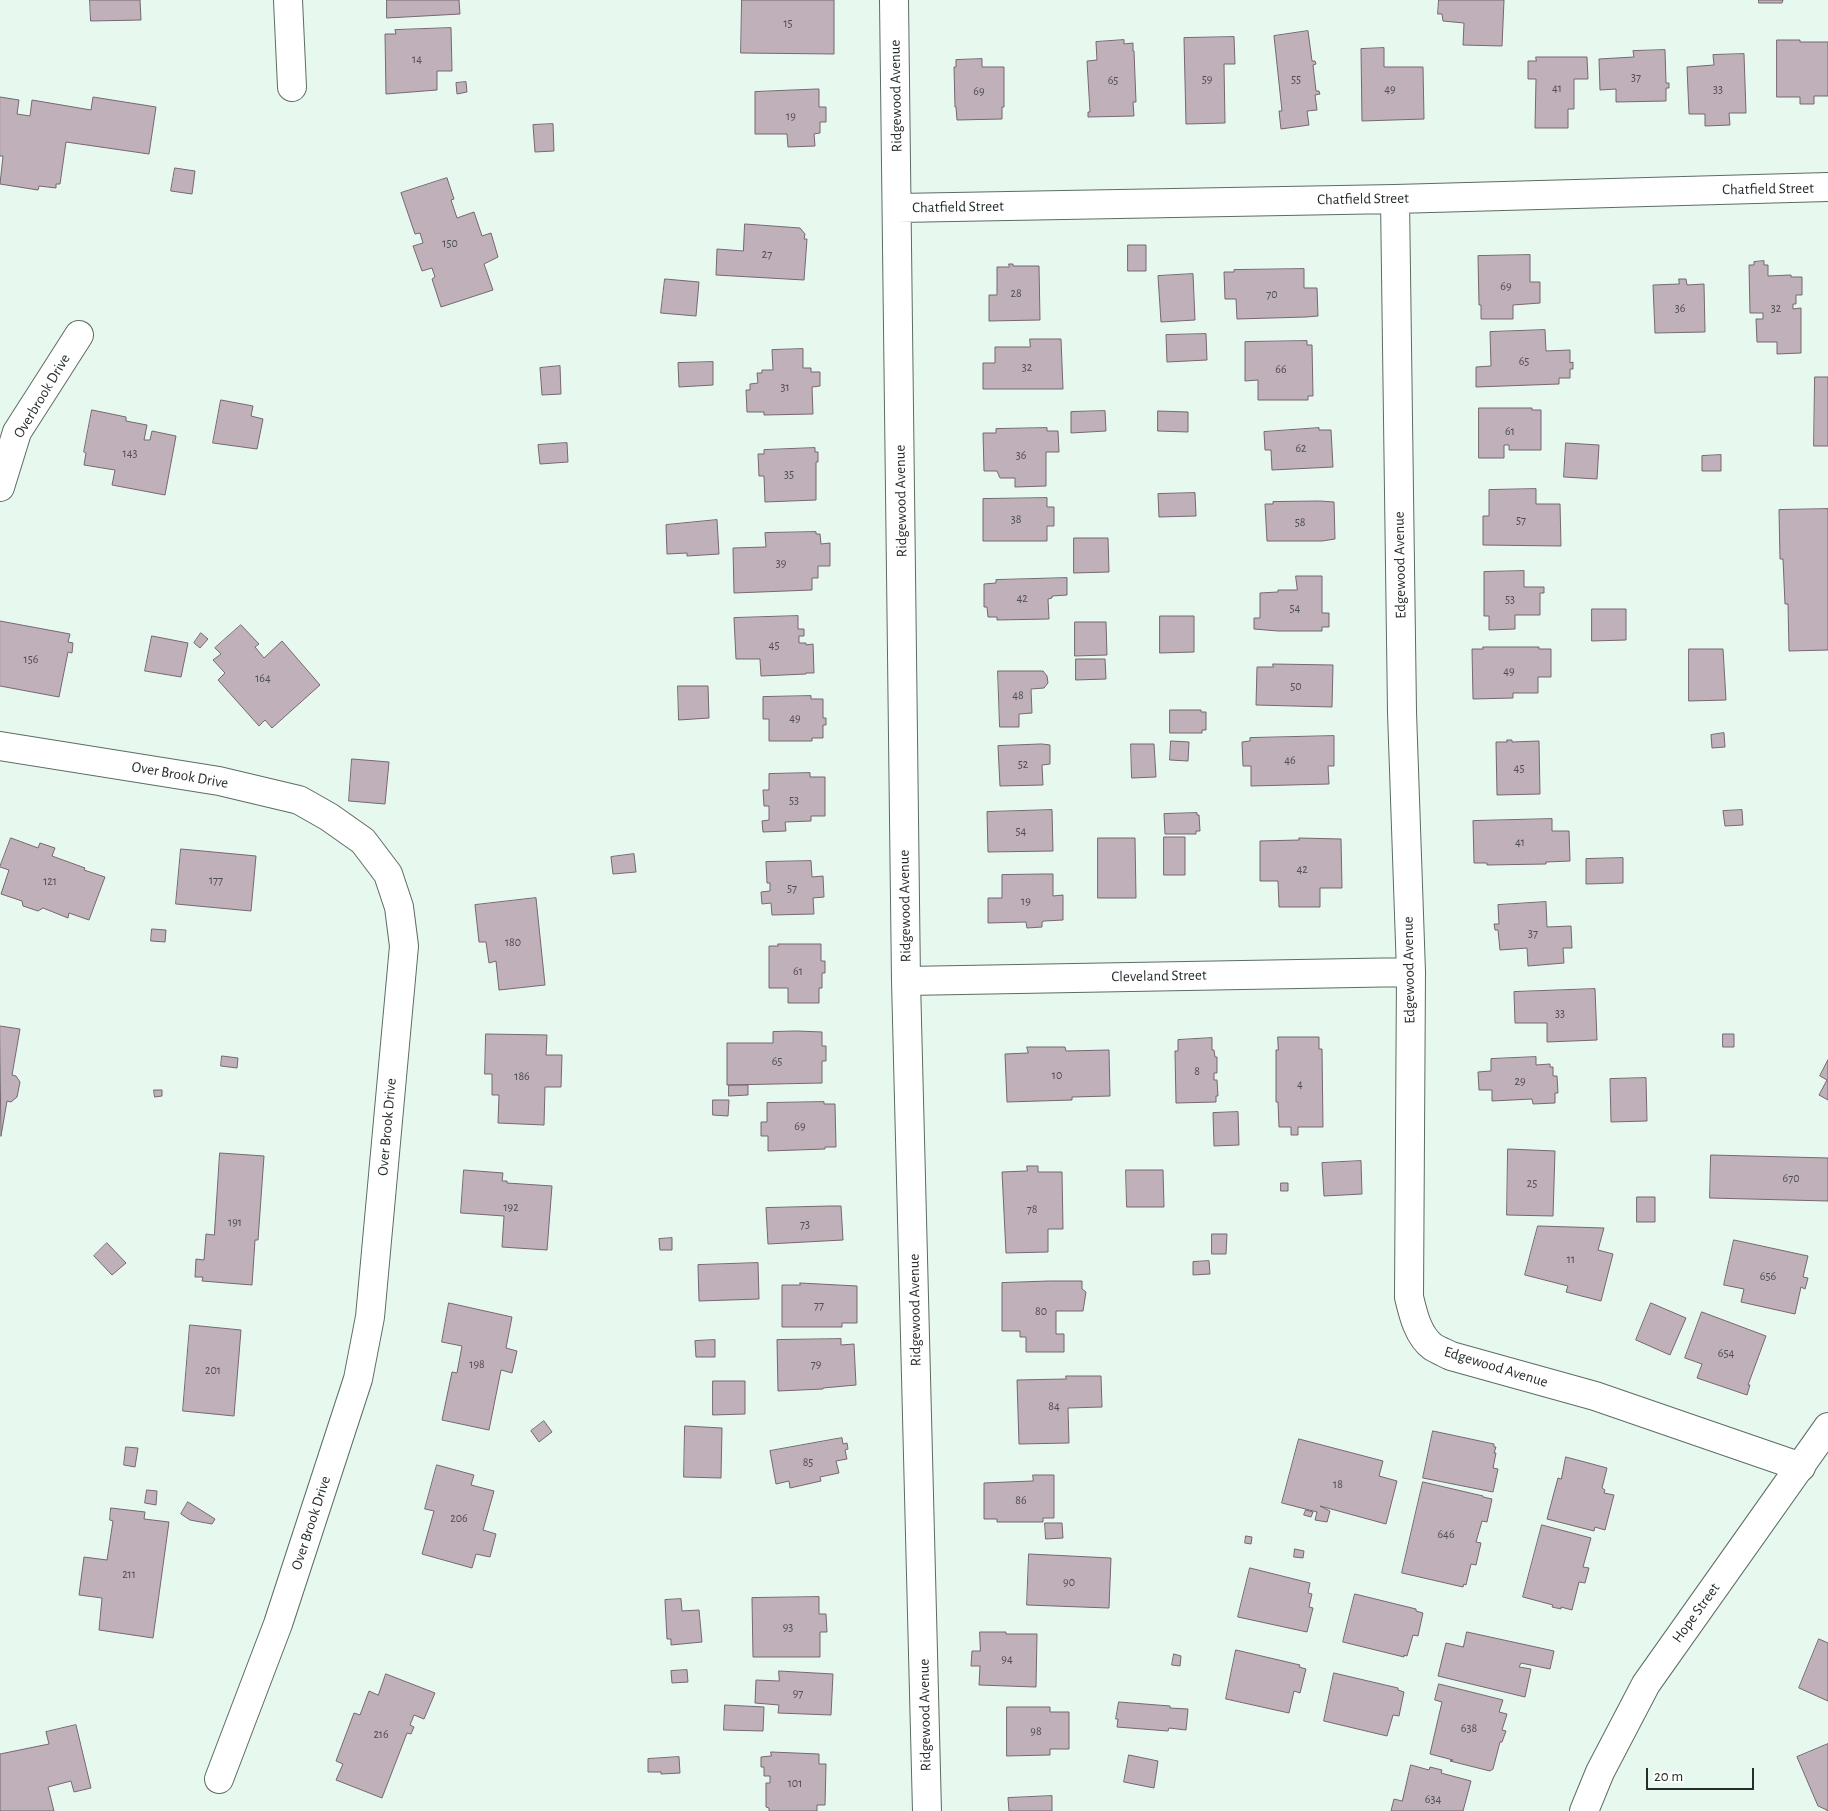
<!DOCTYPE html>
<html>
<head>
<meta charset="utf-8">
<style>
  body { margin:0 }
  #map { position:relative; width:1828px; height:1811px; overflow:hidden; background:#e7f8ee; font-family:"Alegreya Sans",sans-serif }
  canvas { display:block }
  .scale { position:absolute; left:1646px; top:1768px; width:108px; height:22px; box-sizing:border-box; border:2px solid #272d2a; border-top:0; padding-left:6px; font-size:15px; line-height:18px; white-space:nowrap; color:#272d2a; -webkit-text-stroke:4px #fff; paint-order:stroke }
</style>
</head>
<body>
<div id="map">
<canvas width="1828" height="1811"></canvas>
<div class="scale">20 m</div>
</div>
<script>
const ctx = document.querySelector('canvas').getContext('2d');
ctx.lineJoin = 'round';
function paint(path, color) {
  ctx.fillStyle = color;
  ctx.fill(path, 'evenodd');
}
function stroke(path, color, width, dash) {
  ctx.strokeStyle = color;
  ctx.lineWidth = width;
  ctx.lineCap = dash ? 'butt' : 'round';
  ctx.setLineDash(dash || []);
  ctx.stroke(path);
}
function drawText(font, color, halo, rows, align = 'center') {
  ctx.font = font + ' "Alegreya Sans",sans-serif';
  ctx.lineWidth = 4;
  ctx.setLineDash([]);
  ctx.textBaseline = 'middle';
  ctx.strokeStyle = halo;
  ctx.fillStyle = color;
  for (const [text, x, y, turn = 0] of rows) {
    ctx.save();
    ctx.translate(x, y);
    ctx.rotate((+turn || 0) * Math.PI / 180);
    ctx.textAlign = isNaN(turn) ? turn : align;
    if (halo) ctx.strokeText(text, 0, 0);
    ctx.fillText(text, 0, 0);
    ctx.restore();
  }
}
const building = new Path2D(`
  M90,0h50l1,20 -50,1z
  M387,0h72l1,14 -73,4z
  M742,0h92v54l-93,-1z
  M1439,0h65l-2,46 -39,-1 1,-22 -21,-2 -1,-7h-4z
  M1759,0h24l-1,3h-23z
  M451,28l1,43h-15v19l-51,4 -1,-60h11l-1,-4z
  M1308,31l4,30h3l1,3 -3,1 3,26h3l1,3 -5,1 2,15 -10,1 2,14 -28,4 -2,-18h3l-8,-75z
  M1234,37l1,27h-11l1,59 -39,1 -2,-86z
  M1124,40v4l9,-1v8h1l2,51h-3l1,14 -46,1v-5h2l-3,-51 10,-1 -1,-18z
  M1777,40h23v2h28v54h-14v8h-14v-7h-23z
  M1384,48v19h39l1,52 -62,2 -1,-72z
  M1665,50l1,33h3v5h-3v13l-50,1v-13l-16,1 -1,-31 35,-2 -1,-6z
  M1744,54l2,59h-17l1,12 -25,1v-12h-16l-2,-47 27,-2 -1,-10z
  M1536,57h51l1,22h-14v30h-6v19h-33l1,-49h-8v-18h8z
  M982,59v8h22v40h-2v12l-45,1 -1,-13h-1l-1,-40h2v-7z
  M466,82l1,10 -10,2 -1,-11z
  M817,89h2v18h7v15h-6v11l-6,1 1,12 -27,1 -1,-13h-32v-42z
  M0,97l19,3 -2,14 13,2 2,-16 59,10 2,-13 63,10 -7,47 -83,-12 -6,42h-4v4l-17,-2 -1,4 -38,-6 3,-28h-3z
  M553,124l1,27 -19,1 -2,-27z
  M175,168l20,3 -3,23 -21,-3z
  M447,178l7,21 -3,1 6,18 17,-6 8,24 9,-3 7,24 -14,7 9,26 -52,17 -9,-28 3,-2 -3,-9 -10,3 -9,-25 10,-3 -3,-10 -5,1 -14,-41z
  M745,224l55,4 5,6 -1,5h3l-3,41 -88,-5 1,-26 26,2z
  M1128,245h18v26h-18z
  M1530,255v27h10v21l-27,2v14h-32v-14h-2l-1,-49z
  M1764,261v4h4v11l23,-1v2h11v18h-6v9h-3v5l8,-1v45l-24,1v-12h-20l-1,-23h7v-6h-13l-1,-48h5v-3z
  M1009,264h4v2h26l1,54 -51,1v-26h8v-28h12z
  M1304,269v19h13l1,28 -12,1 -69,2 -1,-20h-11l-1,-27h10v-2z
  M1193,274l2,46 -34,2 -3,-46z
  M665,279l34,3 -3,34 -35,-3z
  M1679,279h7l1,6 17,-1 1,48 -50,1 -2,-48 26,-1z
  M1545,330l1,21 24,-1v13l3,-1v7h-3v9h-11v6l-83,3v-20l15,-1 -1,-34z
  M1206,334l1,26 -40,2 -1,-27z
  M1030,339h31l2,50h-80v-26h12v-16h35z
  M1307,341v4h5l1,51h-5v4h-50v-20l-13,1v-39z
  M803,349v19h8v4h9v14l-8,1 1,27 -49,1v-3h-17l-1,-22h4v-6l8,-1 -1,-10h5v-3h11l-1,-20z
  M713,362v23l-34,2 -1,-24z
  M560,366l1,28 -19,1 -2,-27z
  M1815,377h13v69h-14z
  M221,400l32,6 -2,10 12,3 -6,30 -44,-6z
  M1479,408h53v2h9v40h-32v-5h-5v13h-25z
  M92,410l34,7v4l21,4 -3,15h6l2,-9 24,5 -11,59 -53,-10 3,-15 -31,-5 2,-12 -2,-1z
  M1105,411l1,20 -35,2v-21z
  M1158,411l30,1v20l-30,-1z
  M1047,428v3h11l1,21h-13v34l-31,1v-9h-15l-3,-7h-13l-1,-38h13v-4z
  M1319,428v2h12l2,37 -61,3 -1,-20h-6l-1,-18z
  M567,443l1,19 -28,2 -2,-19z
  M1566,443l33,2 -2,34 -33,-2z
  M815,448v4h3v10h-2v38l-51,2 -1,-26h-5l-1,-22h6v-4z
  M1721,455v16h-19v-15z
  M1536,489v15h24l1,42 -78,-1v-29h6v-26z
  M1195,493l1,23 -37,1 -1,-23z
  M1047,498v9h7v19h-7v15h-64v-42z
  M1320,501l14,1 1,37 -13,2h-55l-2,-37h8v-2z
  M1828,509v141l-39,1 -1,-47h-3l-2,-45h-3l-1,-49z
  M717,520l2,34 -32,2v-3l-20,1 -1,-29z
  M816,532v2h4l1,10 9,-1v23h-12v12h-6v12l-78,3 -1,-45 33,-1 -1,-14z
  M1074,538h34l1,34 -35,1z
  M1524,571v16h20v6h-4v22h-25v14l-26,1v-14h-5v-44z
  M1296,576h26v37h7v14h-7v4h-44l-24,-2v-11h6v-25l18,-1v-2h19z
  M1067,578v17l-15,1v2l-4,1 1,20 -52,1v-3h-9l-1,-10h-3v-23l12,-1v-3z
  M1592,609h34v31l-34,1z
  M798,616v13h6v7h-5v7h7v2l7,-1 1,29h-8v1l-45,2 -1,-17h-24l-2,-41z
  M1160,616h34v36l-34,1z
  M0,621l70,13 -2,8 5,1 -1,10 -4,-1 -9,45 -59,-11z
  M1075,622h31l1,33 -32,1z
  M241,625l18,19 -4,3 9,11 18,-17 38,44 -48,43 -7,-8 -6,6 -41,-46 7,-7 -12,-13 8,-6 -6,-6z
  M201,633l7,6 -8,9 -6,-5z
  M152,636l36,7 -7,34 -36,-6z
  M1483,647h56v2h12v28h-13v16h-25v5l-40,1 -1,-50h11z
  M1689,649h34l3,51 -37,1z
  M1076,659h29l1,20 -30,1z
  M1273,664l60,1 -1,42 -76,-2 1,-38h16z
  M998,671h45l4,5 1,7 -4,5 -13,1 1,24 -13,1v13h-19z
  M678,686h30l1,32 -30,2z
  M811,696v3h12v19h3v7h-3v13h-11v3h-43v-22h-6v-22z
  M1170,710h31v2h5v18h-4v3h-32z
  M1724,733l1,14 -13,1 -1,-13z
  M1334,736v30h-6l1,18 -78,2v-20h-8l-1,-24 8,-1v-3z
  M1507,740h5v2l27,-1 1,53 -43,1 -1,-53h11z
  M1171,741l18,1 -1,19 -18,-1z
  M1042,744l8,1v19l-8,1 1,20 -43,1 -2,-40z
  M1131,744h23l2,33 -24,1z
  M352,759l37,3 -4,42 -36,-3z
  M810,773v4h15v39h-14v5l-26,1 1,9 -23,1 -1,-11 7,-1v-14h-5l-1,-16h6v-16z
  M1052,810l1,41 -65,1 -1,-40z
  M1742,810l1,15 -18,1 -2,-15z
  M1197,813v2h2l1,16h-4v3h-31l-1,-20z
  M1552,819v12h17l1,30 -24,1v2l-59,1v-2h-13l-1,-42z
  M1164,837h21v38h-21z
  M11,838l27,10 2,-5 15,5 -3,8 33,12 -1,2 21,7 -16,43 -20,-7 -1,5 -25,-10 -5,3 -15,-5 -1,-5 -21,-7 8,-24 -9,-3z
  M1098,838h37l1,60h-38z
  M1299,838l42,1 1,49h-22v19h-41l-1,-26h-18v-40l39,-1z
  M181,849l75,7 -5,55 -75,-7z
  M634,854l2,18 -23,2 -2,-17z
  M1623,858v25l-37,1v-25z
  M811,861l1,16 11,-1 1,21 -11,1 1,16 -42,1 -1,-12 -9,1 -1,-12 9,-1v-8h-3l-1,-21z
  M1044,874h9v22l10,-1v25l-19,1 -2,1v5l-15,1 -1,-6 -38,1v-25h14v-23z
  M536,898l9,87 -46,5 -3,-29 -7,2 -3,-21h-7l-4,-37z
  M1546,902l1,25 24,-1 1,22h-9l1,15 -36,3 -1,-18 -27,2 -2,-20h-3l-1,-6h5l-1,-19z
  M152,929l14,1 -1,12 -14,-1z
  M778,944h43v17h4v12h-3v15h-3v15h-31v-15h-19v-42h9z
  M1595,989l2,51 -50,2v-19h-32l-1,-31z
  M0,1026l20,3 -8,46 4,1 4,6 -3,15 -6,5 -4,-1 -6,35z
  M797,1031l25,1v14h4v15h-4v22l-95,2v-42h46v-11z
  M486,1034l61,1 -1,20h16l-1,32h-16l-1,38 -46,-2 1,-28h-7v-21h-7z
  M1723,1034h11v13h-11z
  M1278,1037h41v12h3l1,78h-25v8h-7v-8h-12l-1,-25h-2v-52h2z
  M1212,1038v12h2l1,7h2v16h-3v7h3l1,16h-2v6l-40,1 -1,-52h3v-11z
  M1027,1047h38l1,4 43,-1 1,46 -38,1v3l-65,2 -2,-48 23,-1z
  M222,1056l16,2 -1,10 -16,-2z
  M1536,1057v8l14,-1v3h3v9h4l1,17h-3v10l-22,1 -1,-5 -40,2v-11h-13l-1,-18 13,-1v-12z
  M1828,1060v40l-9,-5 8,-15 -7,-4z
  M1646,1078l1,43 -36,1 -1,-43z
  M729,1085h19v10l-19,1z
  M154,1090h8v6l-7,1z
  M713,1100h16l-1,16 -15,-1z
  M824,1102v2h11l1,43h-11v2l-57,2v-15h-7v-14h6v-19z
  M1238,1112l1,33 -25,1 -1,-33z
  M1508,1149l47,2 -2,65 -46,-1z
  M220,1153l44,3 -6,84h-3l-3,45 -50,-4 1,-4h-8l1,-18 8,1 2,-26 8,1z
  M1711,1155l117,3v43l-118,-3z
  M1361,1161l1,33 -38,2 -2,-33z
  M1027,1166h11v6h24l1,57h-15v23l-42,1 -4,-81 25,-1z
  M464,1170l39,3 -1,8h5v2l45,3 -5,64 -45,-3 2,-31 -43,-3z
  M1126,1170h37l1,37h-37z
  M1281,1183h7v8h-7z
  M1637,1197h18v25h-18z
  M830,1206h11l2,34 -75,4 -2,-36z
  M1538,1226l66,2 -6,22 15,4 -12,47 -35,-9 2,-6 -43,-11z
  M1212,1234h15l-1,20h-14z
  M672,1238v12h-12l-1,-11z
  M1734,1240l74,16 -5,21 5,1 -3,11 -4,-2 -6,27 -54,-12 3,-13 -20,-4z
  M107,1243l19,20 -14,12 -18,-19z
  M1209,1261l1,13 -17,1v-13z
  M758,1263l1,36 -60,2 -1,-36z
  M1049,1281h33v8l4,3 -3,19h-27v23h8v18h-38v-15h-6v-6h-18v-48z
  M800,1283l57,3v37h-15v4h-60v-42h18z
  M449,1303l63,14 -6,31 11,3 -5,22 -11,-3 -12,60 -47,-10 10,-48 5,1 5,-27 -20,-4z
  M1651,1303l35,15 -16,37 -34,-15z
  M1702,1312l64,24 -18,49h2l-3,10 -50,-17 5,-14 -17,-6z
  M190,1325l51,5 -7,86 -51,-5z
  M841,1339v6l13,-1 2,41 -33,3v1l-45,2 -1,-51z
  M715,1340v17h-19l-1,-16z
  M1066,1376h35l1,31 -34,1 1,35 -50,1 -2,-64 49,-1z
  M713,1381h32v33l-32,1z
  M544,1421l8,11 -13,10 -8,-11z
  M685,1426l37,2 -1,50 -37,-1z
  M1433,1431l61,13v3h2l-2,6h2l-3,15 5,1 -5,23 -70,-14z
  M842,1438l1,6 4,-1 1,6 -3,1 2,9 -11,2 3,12 -19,4 1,4 -31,7 -1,-7 -13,3 -6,-33z
  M1299,1439l84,22 -4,15 18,5 -11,43 -66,-18 10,5 -3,11 -12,-2 2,-8 -35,-9z
  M126,1447l12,1 -3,19 -11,-2z
  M1566,1457l41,11 -5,20 3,2 -1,3 10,2 -9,35 -10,-3 -1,4 -47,-12 11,-41 3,1z
  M437,1465l37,10 -3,10 23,6 -11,39 13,4 -6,23 -14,-3 -4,14 -50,-14 12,-43 -9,-2z
  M1033,1475h21v43h-11v4h-46v-3h-13v-36l49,-2z
  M1423,1482l60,14v1l9,2 -5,23 -5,-1 -6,21 5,1 -5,22 -5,-1 -5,21 -2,-1 -1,3 -61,-14z
  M147,1490l10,1 -1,14 -11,-2z
  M188,1502l27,17 -3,5 -22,-4 -9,-6z
  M111,1508l34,4 -1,7 25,3 -16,116 -54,-8 3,-32 -23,-3 5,-38 23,3 6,-39 -3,-1z
  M1306,1510l7,2 -2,5 -7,-2z
  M1045,1523h17l1,15 -17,1z
  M1542,1525l49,13 -8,29 6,1 -4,15 -6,-1 -7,28 -11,-3v2l-9,-2 1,-2 -30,-8z
  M1246,1536l6,1 -1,7 -6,-1z
  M1295,1549l9,2 -1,7 -9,-1z
  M1029,1554l82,4 -2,50 -82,-3z
  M1250,1568l60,15 -2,10 4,1 -3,13 4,1 -6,24 -69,-15z
  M1355,1594l61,15v2l7,2 -5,23 -5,-1 -6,21 -3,-1v2l-61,-15z
  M819,1597v17h7l1,18h-7v25h-67l-1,-59z
  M681,1599l1,12 17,-1 3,32 -31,3v-6h-4l-2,-39z
  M980,1632h26v2h31l-1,53 -57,-2 1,-19h-9l1,-15h8z
  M1467,1632l87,19 -4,18 -29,-6 -2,4 12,2 -6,28 -87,-21 8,-33 17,4z
  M1819,1639l9,4v58l-29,-13z
  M1236,1650l64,15 -1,2 7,2 -6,24 -6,-2 -5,22 -63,-14z
  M1174,1654l7,2 -1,10 -8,-1z
  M687,1670l1,12 -16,1 -1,-12z
  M779,1671l54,3 -2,41 -53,-2 1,-8 -24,-2 1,-23 23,1z
  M1334,1673l64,15v2l6,2 -5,24 -6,-1 -6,21 -63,-15z
  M386,1674l49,19 -11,26 -10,-4 -4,10 4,2 -3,7 -4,-1 -25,65 -46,-18 7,-16 -7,-3 18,-48 6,2 9,-24 9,4z
  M1439,1684l64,16 -4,12 8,2 -5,16 4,1 -4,11h-2l-7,27 -3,2 -40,-10 3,-1 -23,-6 12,-52 -7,-2z
  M1119,1702l51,4v2l18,1 -2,21 -17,-2 -1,3 -51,-4 1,-8h-2z
  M725,1705l39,2 -1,24 -39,-1z
  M1007,1707h43v5h19v37h-19v6l-43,1z
  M76,1725l15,63 -17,4 -3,-11 -23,6 6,24h-54v-57l49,-10 -3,-12z
  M1828,1744v67h-1v-1l-9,-4 -21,-49z
  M771,1752l48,2v10h7l-1,41h-8v6h-48v-3l-3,-1v-24h4v-7h-6v-9h-3v-10l10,-1z
  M1129,1755l29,6 -4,27 -30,-6z
  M679,1757l1,16 -19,1v-2h-13v-13z
  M1411,1765l18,5 1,-3 12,3 -1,3 30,8 -8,30h-72l3,-12 8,2z
  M1052,1796v15h-43l-1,-13z`);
const street = new Path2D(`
  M288,0l4,87
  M894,0l12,981 21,830
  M1395,199l7,513 9,260 -2,325c4,17 9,39 24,50 5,3 12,6 18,9l144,40 206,71
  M898,208l497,-9 433,-12
  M0,487l17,-55 62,-97
  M0,746l219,35 80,19 30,17 34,24 25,33 11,33 5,39 -34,371 -12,62 -80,245 -59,155
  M906,981l505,-9`);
const secondary = new Path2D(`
  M1584,1811l16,-39 46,-88 182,-257`);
const numberNames = [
  ["15",788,23],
  ["14",417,59],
  ["37",1636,77],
  ["59",1207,79],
  ["55",1296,79],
  ["65",1113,80],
  ["41",1557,88],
  ["49",1390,89],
  ["33",1718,89],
  ["69",979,91],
  ["19",791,116],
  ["150",450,243],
  ["27",767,254],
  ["69",1506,286],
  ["28",1016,293],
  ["70",1272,294],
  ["36",1680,308],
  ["32",1776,308],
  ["65",1524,361],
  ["32",1027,367],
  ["66",1281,369],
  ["31",785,387],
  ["61",1510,431],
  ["62",1301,448],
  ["143",130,453],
  ["36",1021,455],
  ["35",789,474],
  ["38",1016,519],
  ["57",1521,520],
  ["58",1300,522],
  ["39",781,563],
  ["42",1022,598],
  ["53",1510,599],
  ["54",1295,608],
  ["45",774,645],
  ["156",31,659],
  ["49",1509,671],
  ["164",263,678],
  ["50",1296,686],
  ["48",1018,695],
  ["49",795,718],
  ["46",1290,760],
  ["52",1023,764],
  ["45",1519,768],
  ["53",794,800],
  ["54",1021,831],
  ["41",1520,842],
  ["42",1302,869],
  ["177",216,880],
  ["121",50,881],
  ["57",792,888],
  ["19",1026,901],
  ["37",1533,933],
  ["180",513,942],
  ["61",798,971],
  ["33",1560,1013],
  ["65",777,1061],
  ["8",1197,1071],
  ["10",1057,1075],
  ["186",522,1076],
  ["29",1520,1081],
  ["4",1300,1084],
  ["69",800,1126],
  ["670",1791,1178],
  ["25",1532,1183],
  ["192",511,1207],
  ["78",1032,1209],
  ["191",235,1222],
  ["73",805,1224],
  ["11",1571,1259],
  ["656",1768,1276],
  ["77",819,1305],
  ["80",1041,1311],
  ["654",1726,1353],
  ["198",477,1364],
  ["79",816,1364],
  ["201",213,1370],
  ["84",1054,1406],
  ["85",808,1462],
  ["18",1338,1484],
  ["86",1021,1500],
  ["206",459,1518],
  ["646",1446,1534],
  ["211",129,1574],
  ["90",1069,1582],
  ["93",788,1627],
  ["94",1007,1659],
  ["97",798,1693],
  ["638",1469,1728],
  ["98",1036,1731],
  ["216",381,1734],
  ["101",795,1783],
  ["634",1433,1799]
];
const streetNames = [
  ["Ridgewood Avenue",896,96,-91],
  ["Chatfield Street",1768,189,-1],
  ["Chatfield Street",1363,199,-1],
  ["Chatfield Street",958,207,-1],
  ["Overbrook Drive",42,396,-59],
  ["Ridgewood Avenue",901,501,-91],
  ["Edgewood Avenue",1400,565,-91],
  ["Over Brook Drive",180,775,10],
  ["Ridgewood Avenue",905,906,-91],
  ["Edgewood Avenue",1409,970,-91],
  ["Cleveland Street",1159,976,-1],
  ["Over Brook Drive",387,1127,-85],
  ["Ridgewood Avenue",915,1310,-91],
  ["Edgewood Avenue",1496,1367,17],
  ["Over Brook Drive",311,1523,-72],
  ["Hope Street",1696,1613,-54],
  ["Ridgewood Avenue",925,1715,-91]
];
paint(building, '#bfb0ba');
stroke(building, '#766771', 1);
stroke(street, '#5d6c63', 30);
stroke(secondary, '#5d6c63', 30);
stroke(street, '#fff', 28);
stroke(secondary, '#fff', 28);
drawText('12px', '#4d4e4e', null, numberNames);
drawText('15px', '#272d2a', '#fff', streetNames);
</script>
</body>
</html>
